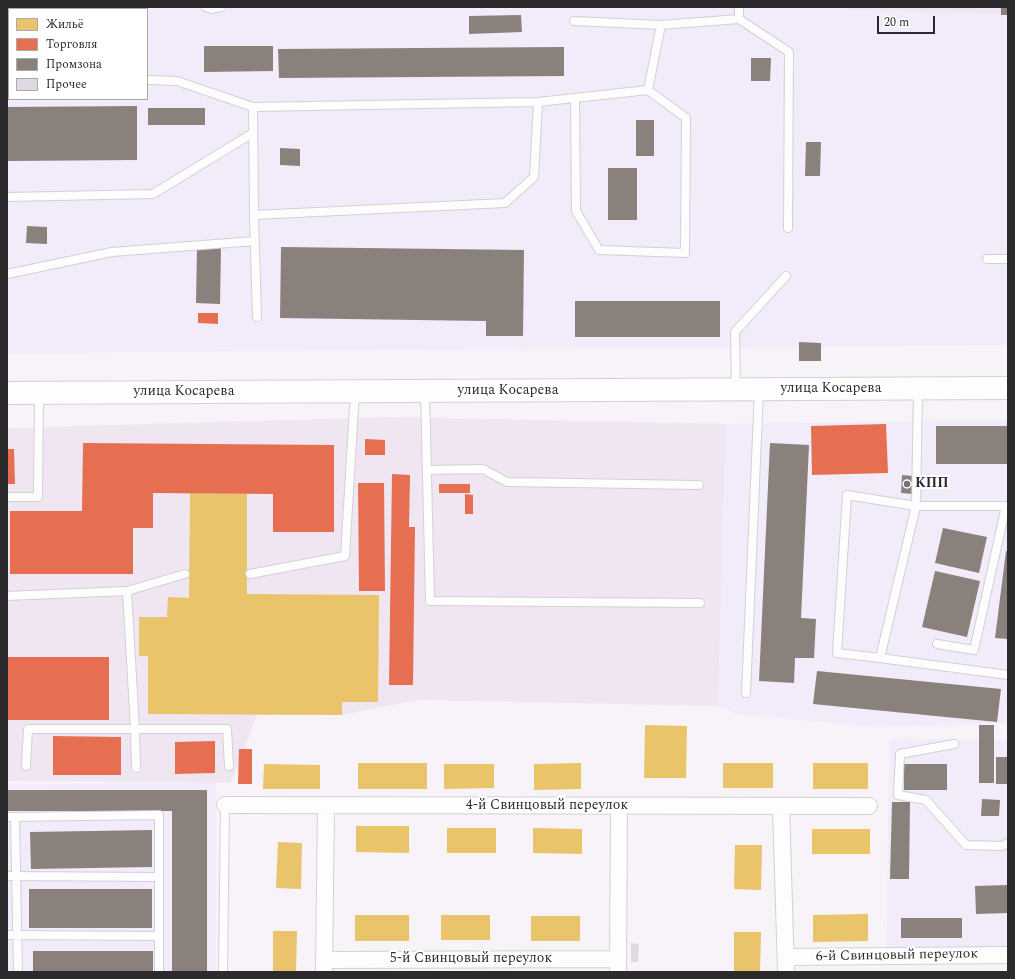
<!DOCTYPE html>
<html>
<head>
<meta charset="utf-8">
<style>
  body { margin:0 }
  #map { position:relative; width:1015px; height:979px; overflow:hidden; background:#f7f3f9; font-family:Spectral,serif }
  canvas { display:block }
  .frame { position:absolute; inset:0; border:8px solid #2d2a2e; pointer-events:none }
  .legend { position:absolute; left:8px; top:8px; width:140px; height:92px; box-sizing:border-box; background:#fff; border:1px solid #abaaab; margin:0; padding:5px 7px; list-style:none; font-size:12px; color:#2d2a2e }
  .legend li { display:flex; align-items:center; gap:8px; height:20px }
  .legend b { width:20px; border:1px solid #abaaab }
  .scale { position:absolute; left:877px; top:16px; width:58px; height:18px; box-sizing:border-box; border:2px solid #2d2a2e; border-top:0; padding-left:5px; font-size:12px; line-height:14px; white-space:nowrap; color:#2d2a2e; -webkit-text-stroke:3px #fff; paint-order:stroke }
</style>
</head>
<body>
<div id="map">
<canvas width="1015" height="979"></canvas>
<div class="frame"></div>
<ul class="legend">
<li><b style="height:11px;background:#e9c46a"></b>Жильё</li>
<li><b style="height:11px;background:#e76f51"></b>Торговля</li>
<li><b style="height:11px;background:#8a817c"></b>Промзона</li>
<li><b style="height:11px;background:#dfd9e3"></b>Прочее</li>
</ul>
<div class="scale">20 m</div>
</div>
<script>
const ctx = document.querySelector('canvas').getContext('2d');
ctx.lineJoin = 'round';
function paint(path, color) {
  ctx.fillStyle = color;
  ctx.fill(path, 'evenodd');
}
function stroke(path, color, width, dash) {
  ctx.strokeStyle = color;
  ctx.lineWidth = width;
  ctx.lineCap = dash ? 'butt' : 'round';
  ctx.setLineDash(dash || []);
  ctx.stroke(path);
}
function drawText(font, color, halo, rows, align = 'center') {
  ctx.font = font + ' Spectral,serif';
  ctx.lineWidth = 4;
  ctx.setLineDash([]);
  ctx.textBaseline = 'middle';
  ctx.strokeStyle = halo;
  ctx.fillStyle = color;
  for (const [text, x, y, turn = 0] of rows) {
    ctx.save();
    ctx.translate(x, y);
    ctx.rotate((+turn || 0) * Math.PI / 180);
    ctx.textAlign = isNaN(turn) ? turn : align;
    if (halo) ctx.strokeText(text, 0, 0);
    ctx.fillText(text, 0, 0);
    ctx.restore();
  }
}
const built = new Path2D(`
  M801,7h207v8z
  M394,417l332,7 -8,282 -296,-6 -37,6 -43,9h-85l-26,68 -224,-2v-353z`);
const industrial = new Path2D(`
  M111,7h690l207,8v330l-1001,8v-341h2v87h138v-90h-36z
  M1008,420v303l-131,4 -140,-13 -19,-8 8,-282z
  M890,739l118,1v207h-121l1,-130z
  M216,783v189h-209v-187z`);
const homes = new Path2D(`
  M190,493l57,1v100l132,1 -1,107h-36v13l-194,-1v-58h-9v-39h28l1,-20 21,1z
  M645,725l42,1 -1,52h-42z
  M358,763h69v26h-69z
  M581,763v26l-47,1v-26z
  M723,763h50v25h-50z
  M813,763h55v26h-55z
  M264,764l56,1v24h-57z
  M444,764h50v24l-50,1z
  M356,826h53v27l-53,-1z
  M447,828h49v25h-49z
  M533,828l49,1v25l-49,-1z
  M812,829h58v25h-58z
  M278,842l24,1 -1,46 -25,-1z
  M735,845h27l-1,45 -27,-1z
  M868,914v27l-55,1v-27z
  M355,915h54v26h-54z
  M441,915h49v25h-49z
  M531,916h49v25h-49z
  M273,931h24l-1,41h-23z
  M734,932h27l-1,40h-26z`);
const shops = new Path2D(`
  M7,7h94v2h-77l-17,-1z
  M198,313h20v11l-20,-1z
  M886,424l2,49 -76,2 -1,-49z
  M365,439l20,1v15h-20z
  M83,443l251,2v87h-61v-38l-120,-1v35h-20v46h-123v-63h72z
  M7,449h7l1,35h-8z
  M392,474l18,1 -1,52h6l-2,158h-24z
  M358,483h26l1,108h-26z
  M439,484h31v9h-31z
  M465,494l8,1v19h-8z
  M8,657h101v63h-101z
  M53,736l68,1v38h-68z
  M215,741v32l-40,1v-32z
  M239,749h13v35h-14z`);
const industry = new Path2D(`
  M1001,7h7v8h-7z
  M521,15l1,17 -53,2v-18z
  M204,46h69v25l-69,1z
  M564,47v29l-285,2 -1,-29z
  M751,58h20l-1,23h-19z
  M137,106v54l-130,1v-54z
  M148,108h57v17h-57z
  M636,120h18v36h-18z
  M806,142h15l-1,34h-15z
  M280,148l20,1v17l-20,-1z
  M608,168h29v52h-29z
  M27,226l20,1v17l-21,-1z
  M197,247h24l-1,57 -24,-1z
  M281,247l243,3 -1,86h-37v-15l-206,-3z
  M575,301h145v36h-145z
  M799,342l22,1v18h-22z
  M936,426h72v38h-72z
  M770,443l39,2 -8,173 15,1 -2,39h-19l-1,25 -35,-2z
  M902,475l11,1v18l-12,-1z
  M943,528l44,9 -8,36 -44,-10z
  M1006,551l2,1v87l-13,-1z
  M935,571l45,10 -13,56 -45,-10z
  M817,671l184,18 -4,33 -184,-18z
  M979,725h15v58h-15z
  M996,757h12v27h-12z
  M904,764h43v26h-43z
  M7,790h200v182h-35v-161h-165z
  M982,799l18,1 -1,16h-18z
  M892,802h18l-1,77h-19z
  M152,830v37l-121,2 -1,-37z
  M1008,885v28l-32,1 -1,-28z
  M29,889h123v39h-123z
  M901,918h61v20h-61z
  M33,951h120v21h-120z`);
const building = new Path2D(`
  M631,943l8,1 -1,18h-7z`);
const lane = new Path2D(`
  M206,7l6,2 9,-2
  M739,7v12l50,33 -1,176
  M574,21l87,4 78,-6
  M7,73h2
  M147,80l30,1 76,26 285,-5 110,-12 13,-65
  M575,98l1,113 23,39 86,3 1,-135 -38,-28
  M253,107l1,108 3,102
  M7,197l146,-3 100,-61
  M254,215l251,-12 29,-26 4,-75
  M987,259h21
  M7,274l105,-22 143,-11
  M736,389l-1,-57 51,-56
  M918,390l-2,116 -36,152 128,17
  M425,392l5,209 270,2
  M427,470l56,-1 24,13 192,3
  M7,497h31l1,-103
  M250,574l95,-18 10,-165
  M127,591l8,138 1,39
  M7,596l120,-5 58,-17
  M880,658l-43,-5 10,-158 69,11h90l-32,144 -37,-6
  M746,693l13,-303
  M954,744l-54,10 -2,41 28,5 40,45 36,1 6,-3
  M26,766l2,-37h199l2,37
  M7,817l152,-2v157
  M15,817l3,155
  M7,876l152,1
  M7,935l152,1
  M223,972l2,-167`);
const street = new Path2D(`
  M225,805l644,1
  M781,806l5,166
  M786,957l222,-2
  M324,960l294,-1
  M324,972l2,-166
  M618,972l1,-166`);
const secondary = new Path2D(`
  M7,393l1001,-5`);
const markers = [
  [907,484,4,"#747075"]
];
const streetNames = [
  ["улица Косарева",831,389],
  ["улица Косарева",508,391],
  ["улица Косарева",184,392],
  ["4-й Свинцовый переулок",547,806],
  ["6-й Свинцовый переулок",897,956,-1],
  ["5-й Свинцовый переулок",471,959]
];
const poiNames = [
  ["КПП",915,484]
];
paint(built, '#efe6f2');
paint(industrial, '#f1ebfa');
paint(homes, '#e9c46a');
paint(shops, '#e76f51');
paint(industry, '#8a817c');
paint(building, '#dfd9e3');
stroke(lane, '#d3d0d5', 10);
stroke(street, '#d3d0d5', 18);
stroke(secondary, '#d3d0d5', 24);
stroke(lane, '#fefdfe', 8);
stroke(street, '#fefdfe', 16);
stroke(secondary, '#fefdfe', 22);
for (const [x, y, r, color] of markers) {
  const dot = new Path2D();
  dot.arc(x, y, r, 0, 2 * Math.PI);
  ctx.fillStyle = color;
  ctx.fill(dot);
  stroke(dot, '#fff', 1.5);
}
drawText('14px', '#2d2a2e', '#fff', streetNames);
drawText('bold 14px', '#2d2a2e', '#fff', poiNames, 'left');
</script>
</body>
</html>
